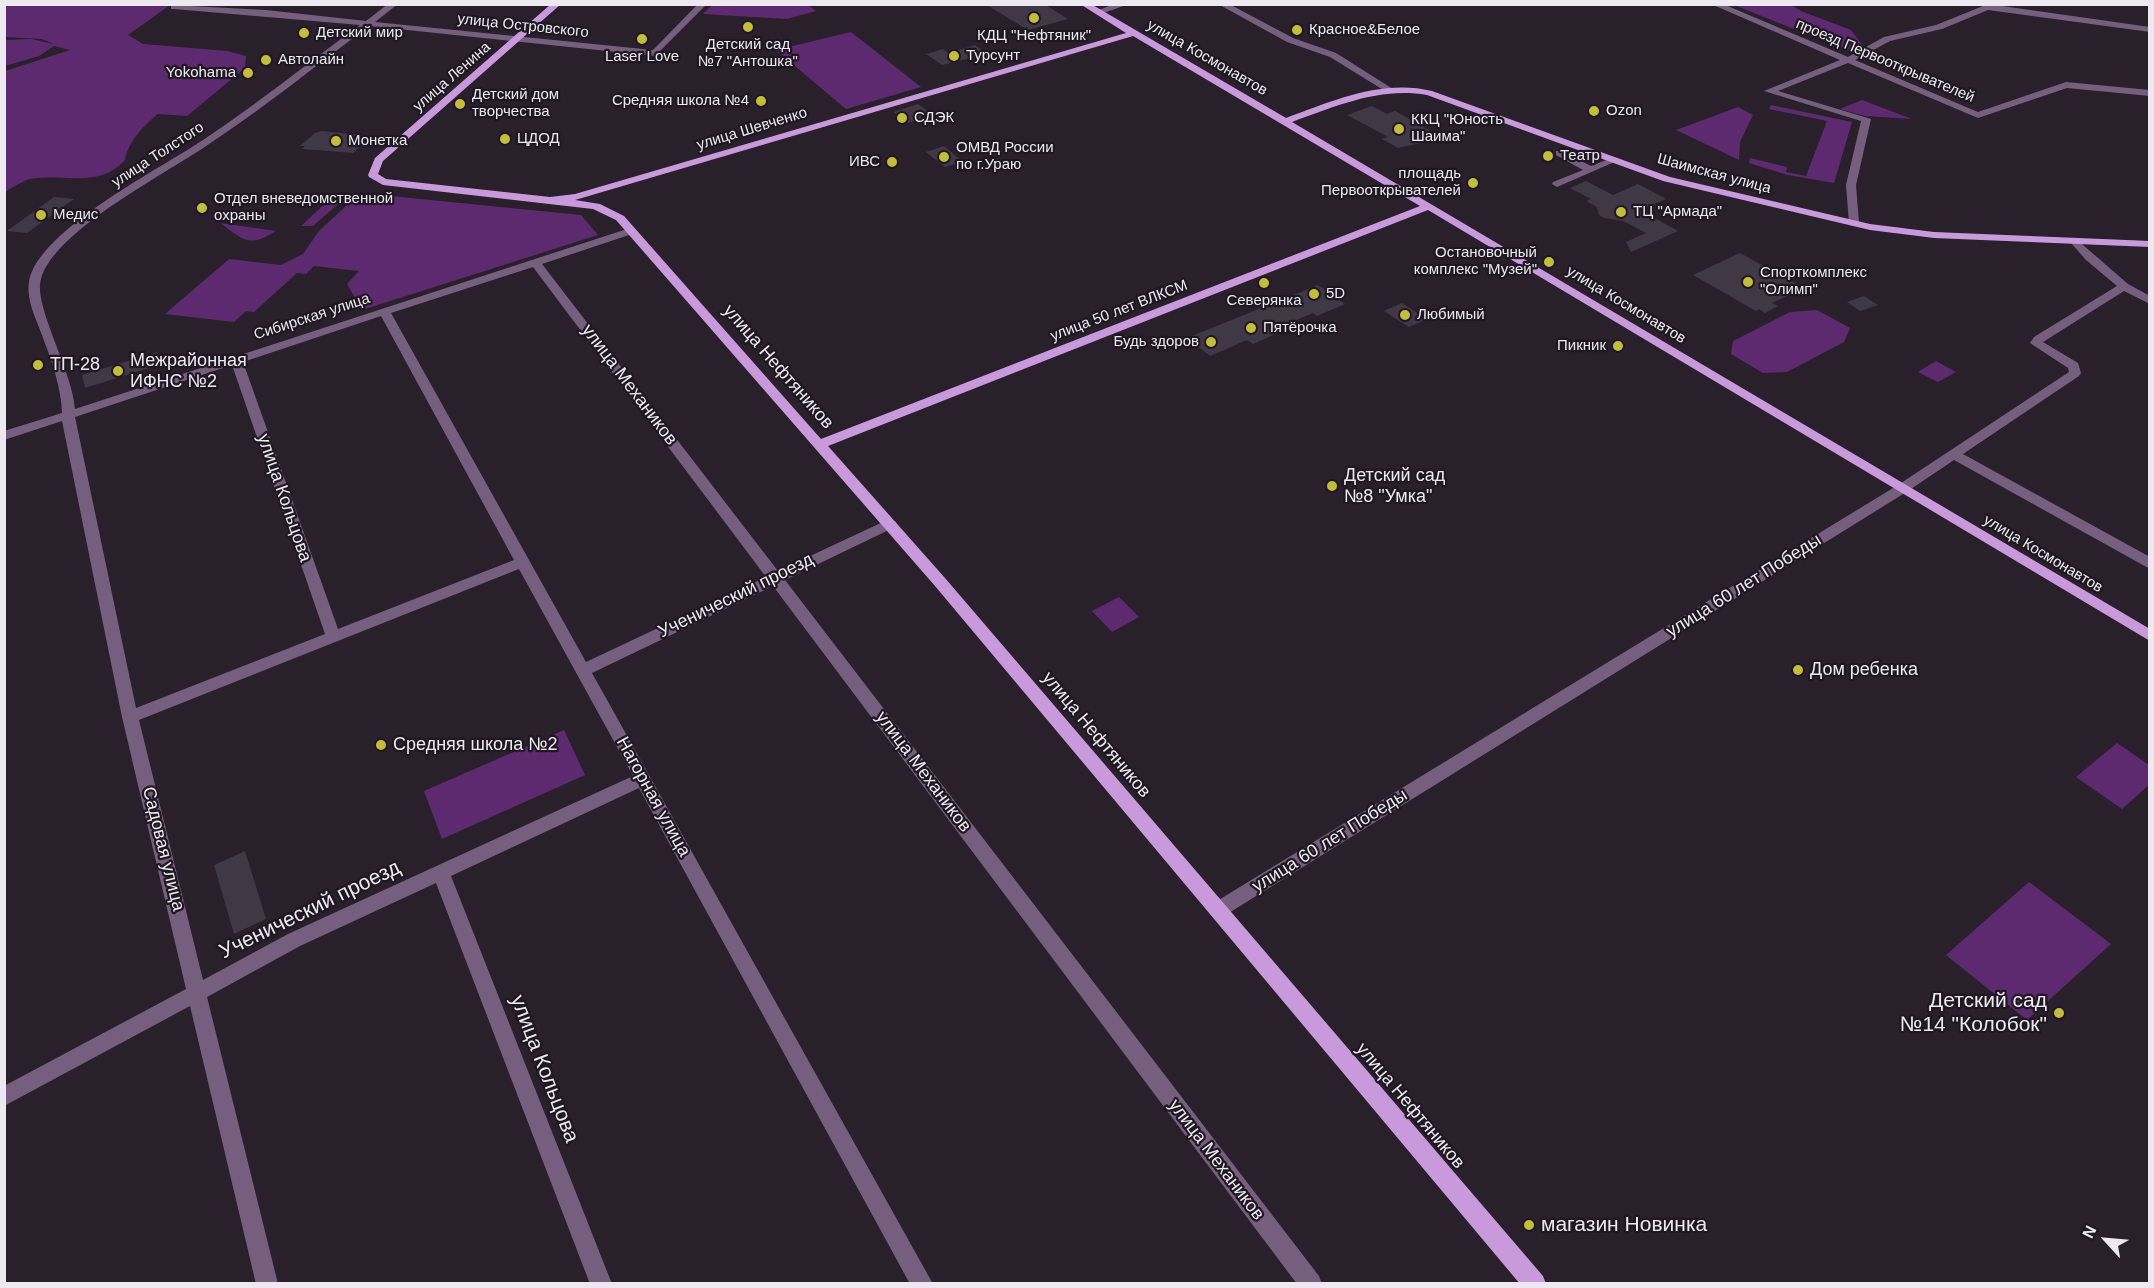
<!DOCTYPE html>
<html>
<head>
<meta charset="utf-8">
<style>
  body { margin:0 }
  #map { position:relative; width:2154px; height:1288px; overflow:hidden; background:#29202c; font-family:Helvetica,sans-serif }
  canvas { display:block }
  .frame { position:absolute; inset:0; border:6px solid #eee9f1; pointer-events:none }
  .north { position:absolute; left:2076px; top:1210px; width:60px; height:60px; -webkit-text-stroke:4px #1f1722; paint-order:stroke; rotate:296deg; font-size:16px; font-weight:700; line-height:24px; text-align:center; color:#eee9f1 }
  .north::after { content:''; display:block; margin:auto; width:21px; height:27px; background:#eee9f1; clip-path:polygon(50% 0,100% 100%,50% 72%,0 100%) }
</style>
</head>
<body>
<div id="map">
<canvas width="2154" height="1288"></canvas>
<div class="frame"></div>
<div class="north">N</div>
</div>
<script>
const ctx = document.querySelector('canvas').getContext('2d');
ctx.lineJoin = 'round';
function paint(path, color) {
  ctx.fillStyle = color;
  ctx.fill(path, 'evenodd');
}
function stroke(path, color, width, dash) {
  ctx.strokeStyle = color;
  ctx.lineWidth = width;
  ctx.lineCap = dash ? 'butt' : 'round';
  ctx.setLineDash(dash || []);
  ctx.stroke(path);
}
function drawText(font, color, halo, rows, align = 'center') {
  ctx.font = font + ' Helvetica,sans-serif';
  ctx.lineWidth = 4.5;
  ctx.setLineDash([]);
  ctx.textBaseline = 'middle';
  ctx.strokeStyle = halo;
  ctx.fillStyle = color;
  for (const [text, x, y, turn = 0] of rows) {
    ctx.save();
    ctx.translate(x, y);
    ctx.rotate((+turn || 0) * Math.PI / 180);
    ctx.textAlign = isNaN(turn) ? turn : align;
    if (halo) ctx.strokeText(text, 0, 0);
    ctx.fillText(text, 0, 0);
    ctx.restore();
  }
}
const green = new Path2D(`
  M5,4l165,1 -42,30 15,9 84,7 19,5 -1,12 -58,48 -29,-2c-14,11 -30,28 -33,46 -26,29 -61,13 -95,19 -8,2 -18,9 -25,13v-121l65,-21 -16,-4 -15,10 -34,10v-26l26,-1 23,5 -12,-5 -37,-2z
  M713,4l95,1 8,6 -29,8 -84,-5z
  M1734,5h57l10,6 50,19 12,16 -14,5z
  M851,32l70,55 -75,22 -70,-59z
  M1862,100l50,19 -47,-3 -25,-7z
  M1771,105l81,17 -18,61 -46,-8 -39,-12 1,-5 37,9 -1,5 20,4 21,-55 -58,-12z
  M1738,107l15,8 -13,27 -1,18 -63,-30z
  M360,193l221,22 17,20 -236,75 -15,-26 12,-13 -45,-5 -8,8 -9,-1 -43,39 -8,-1 -12,11 -69,-8 64,-55 52,6 22,-11 16,-23z
  M340,194l6,1 -1,3 -32,28h-12l32,-30z
  M220,223l56,8c-28,18 -33,8 -56,-8z
  M1817,310l33,18 -6,14 -57,30 -24,1 -32,-19 2,-13 57,-29z
  M1936,361l20,11 -18,10 -20,-10z
  M1119,597l20,20 -27,15 -20,-21z
  M564,730l21,45 -143,64 -18,-48z
  M2117,743l32,22v20l-27,24 -46,-32z
  M2029,882l82,62 -84,76 -81,-65z`);
const building = new Path2D(`
  M985,4h59l24,15 -40,11z
  M975,45l13,9 -46,11 -16,-11 17,-5 5,4z
  M918,104l15,11 -25,8 -15,-11z
  M1372,106l15,8 8,-3 41,23 -18,7 4,2 -24,5 -16,-9 6,-2 -41,-22z
  M322,131l50,5 -19,17 -51,-4 3,-3h-5l15,-13z
  M944,146l19,16 -18,5 -19,-15z
  M1586,181l27,14 25,-11 28,15 -26,11 38,21 -47,21 -5,-10 20,-9 -23,-12 -19,-3 -5,-3 -2,-8 -11,-6 5,-2 -21,-11z
  M54,197l20,2 -47,34 -20,-2z
  M1740,253l64,35 -32,15 6,3 -13,7 -6,-4 -3,2 -63,-36z
  M1318,285l27,19 -28,12 -4,-3 -40,17 5,3 -25,11 -6,-4 -37,16 -23,-18z
  M1864,296l14,9 -18,6 -13,-9z
  M1402,303l25,16 -18,8 -25,-16z
  M157,352l5,12 -77,24 -3,-13z
  M245,851l21,68 -32,15 -20,-69z`);
const minor = new Path2D(`
  M388,4h10l-23,18 278,28 45,-46h9l-52,52 -286,-30c-52,39 -103,80 -157,116 -41,29 -158,88 -171,137 -8,26 32,93 34,130l552,-180h8v4l-93,31 236,307 107,-50h10l2,3 -2,3 -110,53 534,696 3,8h-25l-524,-698 -181,87 341,611h-23l-271,-496 -188,88 161,408h-22l-154,-401 -136,63 -93,51 71,287h-22l-66,-278 -186,100v-20l182,-97 -64,-272 -60,-296 -58,19v-9l58,-18c-1,-26 -10,-51 -19,-75 -6,-18 -17,-37 -14,-56 8,-52 135,-115 177,-144 52,-35 102,-75 154,-113l-186,-16h-3v-4l95,5 100,11zM533,267l233,310 -180,85 -195,-349zM381,316l133,244 -176,69 -95,-267zM232,365l93,269 -189,74 -61,-291zM519,569l114,207 -345,158 -85,46 -64,-260z
  M1114,4h15l-31,11 -4,-3z
  M1218,4h11l64,34 43,15 57,36 -8,2 -55,-34 -43,-15z
  M1711,4h12l125,53 36,-20 52,-12 52,-21 162,23v5l-162,-22 -46,19 -52,12 -35,19 123,52 88,-30 84,8v6l-83,-8 -89,30 -130,-55 -70,28 93,28 -15,66 3,38 -5,3 -5,-3 -3,-38 15,-64 -97,-30 76,-31z
  M1556,151h6l29,15 23,-9 5,3 -62,27 -5,-3 1,-2 30,-12 -27,-15z
  M2075,238l53,46 22,12v8l-26,-13 -81,51 35,21 3,10 -2,3 -116,78 187,103v12l-196,-109 -46,31 -684,425 -6,2 -6,-2 -3,-6 3,-6 686,-419 171,-113 -1,-4 -38,-25 4,-6 83,-51 -31,-26 -15,-17 -1,-2z`);
const major = new Path2D(`
  M551,4h10l-178,157 -5,13 8,5 164,18 25,-3 551,-161 -46,-29h11l195,114c47,-17 95,-39 146,-27l238,86 200,47 64,8 216,9v6l-216,-9 -64,-8 -207,-49 -236,-86c-48,-8 -90,11 -135,27l858,507v12l-722,-431 -600,236 117,132 598,698 3,8h-26l-585,-698 -319,-366 -23,-11 -210,-24 -14,-8 -1,-2 7,-17zM1133,36l287,170 -599,233 -197,-223 -24,-12 -25,-4z`);
const markers = [
  [1034,18,6,"#c3bd3e"],
  [748,27,6,"#c3bd3e"],
  [1297,30,6,"#c3bd3e"],
  [304,33,6,"#c3bd3e"],
  [642,39,6,"#c3bd3e"],
  [954,56,6,"#c3bd3e"],
  [266,60,6,"#c3bd3e"],
  [248,73,6,"#c3bd3e"],
  [761,101,6,"#c3bd3e"],
  [460,104,6,"#c3bd3e"],
  [1594,111,6,"#c3bd3e"],
  [902,118,6,"#c3bd3e"],
  [1399,129,6,"#c3bd3e"],
  [505,139,6,"#c3bd3e"],
  [336,141,6,"#c3bd3e"],
  [1548,156,6,"#c3bd3e"],
  [944,157,6,"#c3bd3e"],
  [892,162,6,"#c3bd3e"],
  [1473,183,6,"#c3bd3e"],
  [202,208,6,"#c3bd3e"],
  [1621,212,6,"#c3bd3e"],
  [41,215,6,"#c3bd3e"],
  [1549,262,6,"#c3bd3e"],
  [1748,282,6,"#c3bd3e"],
  [1264,283,6,"#c3bd3e"],
  [1314,294,6,"#c3bd3e"],
  [1405,315,6,"#c3bd3e"],
  [1251,328,6,"#c3bd3e"],
  [1211,342,6,"#c3bd3e"],
  [1618,346,6,"#c3bd3e"],
  [38,365,6,"#c3bd3e"],
  [118,371,6,"#c3bd3e"],
  [1332,486,6,"#c3bd3e"],
  [1798,670,6,"#c3bd3e"],
  [381,745,6,"#c3bd3e"],
  [2059,1013,6,"#c3bd3e"],
  [1529,1225,6,"#c3bd3e"]
];
const farStreetnames = [
  ["улица Островского",523,26,6],
  ["улица Космонавтов",1207,58,30],
  ["проезд Первооткрывателей",1885,61,23],
  ["улица Ленина",452,77,-41],
  ["улица Шевченко",752,129,-17],
  ["улица Толстого",158,155,-33],
  ["Шаимская улица",1714,174,15],
  ["улица Космонавтов",1626,305,31],
  ["улица 50 лет ВЛКСМ",1119,311,-21],
  ["Сибирская улица",312,317,-18],
  ["улица Космонавтов",2043,554,31]
];
const farPoinames = [
  ["Красное&Белое",1309,30],
  ["Детский мир",316,33],
  ["КДЦ \"Нефтяник\"",1034,36,"center"],
  ["Детский сад",748,45,"center"],
  ["№7 \"Антошка\"",748,62,"center"],
  ["Турсунт",966,56],
  ["Laser Love",642,57,"center"],
  ["Автолайн",278,60],
  ["Yokohama",236,73,"right"],
  ["Детский дом",472,95],
  ["творчества",472,112],
  ["Средняя школа №4",749,101,"right"],
  ["Ozon",1606,111],
  ["СДЭК",914,118],
  ["ККЦ \"Юность",1411,120],
  ["Шаима\"",1411,137],
  ["ЦДОД",517,139],
  ["Монетка",348,141],
  ["ОМВД России",956,148],
  ["по г.Ураю",956,165],
  ["Театр",1560,156],
  ["ИВС",880,162,"right"],
  ["площадь",1461,174,"right"],
  ["Первооткрывателей",1461,191,"right"],
  ["Отдел вневедомственной",214,199],
  ["охраны",214,216],
  ["ТЦ \"Армада\"",1633,212],
  ["Медис",53,215],
  ["Остановочный",1537,253,"right"],
  ["комплекс \"Музей\"",1537,270,"right"],
  ["Спорткомплекс",1760,273],
  ["\"Олимп\"",1760,290],
  ["5D",1326,294],
  ["Северянка",1264,301,"center"],
  ["Любимый",1417,315],
  ["Пятёрочка",1263,328],
  ["Будь здоров",1199,342,"right"],
  ["Пикник",1606,346,"right"]
];
const poiNames = [
  ["Межрайонная",130,361],
  ["ИФНС №2",130,382],
  ["ТП-28",50,365],
  ["Детский сад",1344,476],
  ["№8 \"Умка\"",1344,497],
  ["Дом ребенка",1810,670],
  ["Средняя школа №2",393,745]
];
const streetNames = [
  ["улица Нефтяников",778,367,49],
  ["улица Механиков",629,385,53],
  ["улица Кольцова",284,498,71],
  ["улица 60 лет Победы",1744,586,-32],
  ["Ученический проезд",736,596,-26],
  ["улица Нефтяников",1096,735,50],
  ["улица Механиков",923,772,53],
  ["Нагорная улица",653,797,61],
  ["улица 60 лет Победы",1330,841,-32],
  ["Садовая улица",163,849,76],
  ["улица Нефтяников",1410,1106,50],
  ["улица Механиков",1216,1160,53]
];
const nearStreetnames = [
  ["Ученический проезд",310,910,-26],
  ["улица Кольцова",544,1069,69]
];
const nearPoinames = [
  ["Детский сад",2047,1001],
  ["№14 \"Колобок\"",2047,1025],
  ["магазин Новинка",1541,1225,"left"]
];
paint(green, '#5d2a6f');
paint(building, '#413845');
paint(minor, '#765f7e');
paint(major, '#c99adb');
for (const [x, y, r, color] of markers) {
  const dot = new Path2D();
  dot.arc(x, y, r, 0, 2 * Math.PI);
  ctx.fillStyle = color;
  ctx.fill(dot);
  stroke(dot, '#1f1722', 2);
}
drawText('15px', '#eee9f1', '#1f1722', farStreetnames);
drawText('15px', '#eee9f1', '#1f1722', farPoinames, 'left');
drawText('18px', '#eee9f1', '#1f1722', poiNames, 'left');
drawText('18px', '#eee9f1', '#1f1722', streetNames);
drawText('21px', '#eee9f1', '#1f1722', nearStreetnames);
drawText('21px', '#eee9f1', '#1f1722', nearPoinames, 'right');
</script>
</body>
</html>
